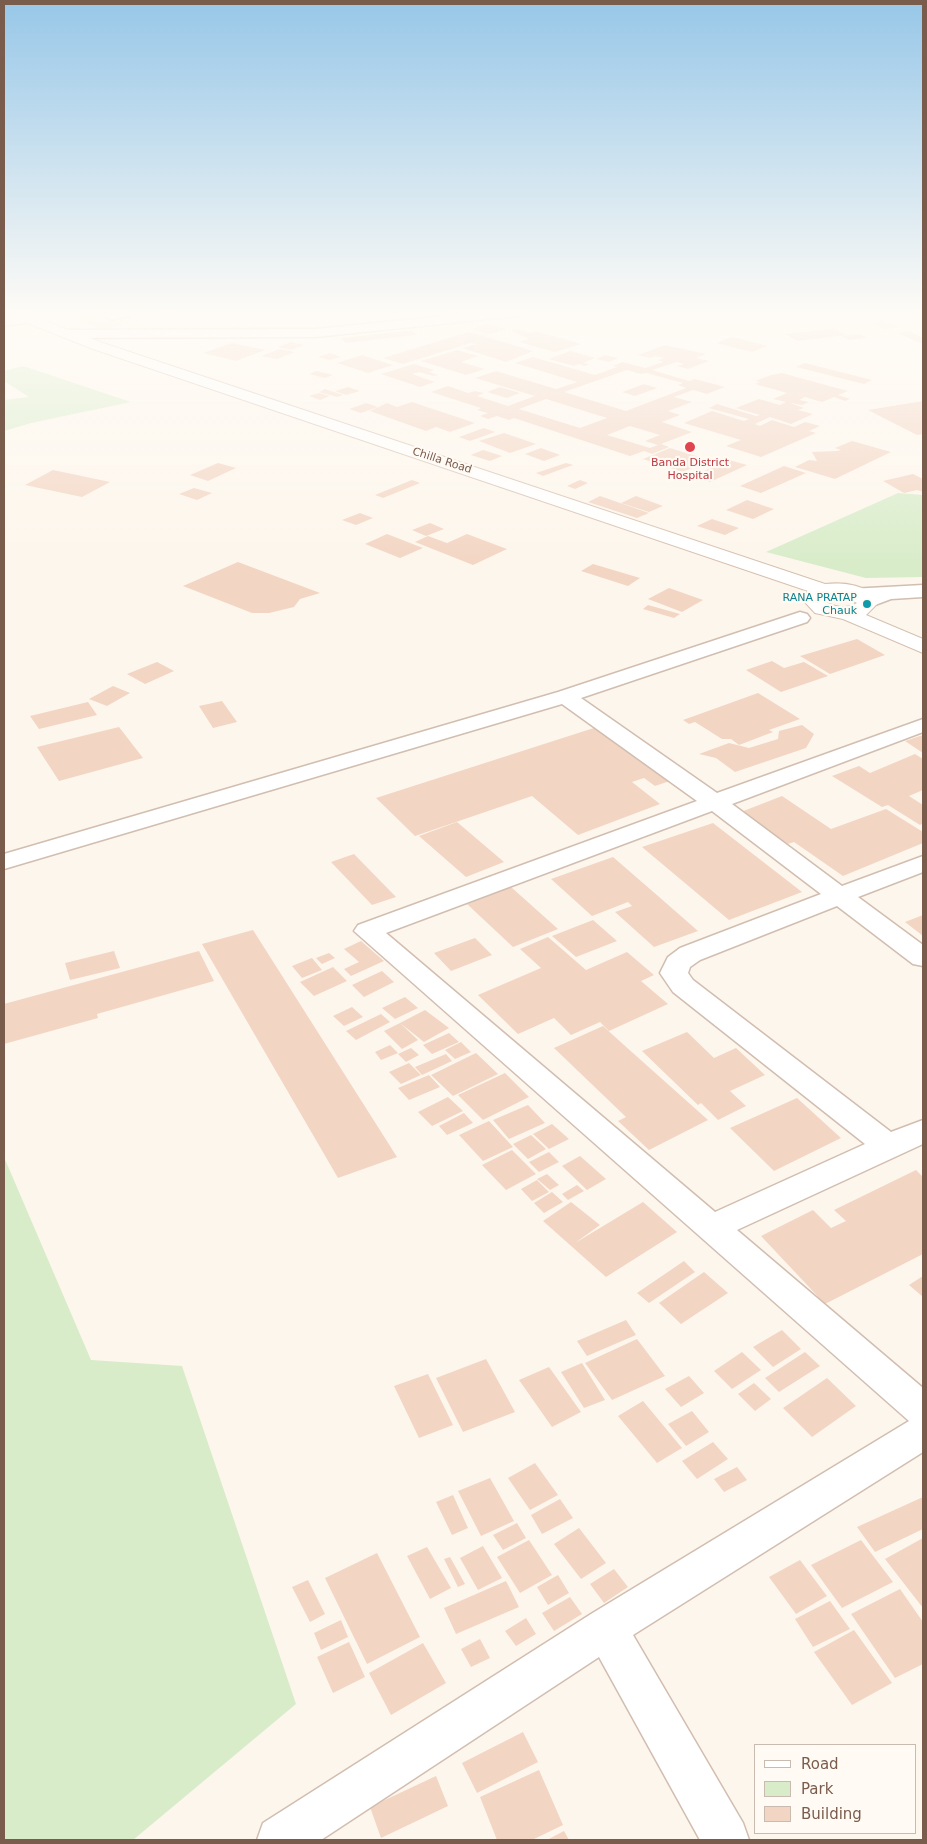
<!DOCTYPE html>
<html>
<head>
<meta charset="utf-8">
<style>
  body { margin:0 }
  #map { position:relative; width:927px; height:1844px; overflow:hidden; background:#fdf6ec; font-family:"DejaVu Sans",sans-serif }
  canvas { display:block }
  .frame { position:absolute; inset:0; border:5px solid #7a5c4d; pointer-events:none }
  .legend { position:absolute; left:754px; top:1744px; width:162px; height:90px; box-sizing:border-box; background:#fffaf3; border:1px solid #cabbb1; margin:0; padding:6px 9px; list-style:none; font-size:15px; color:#7a5c4d }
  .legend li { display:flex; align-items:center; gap:10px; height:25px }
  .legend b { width:25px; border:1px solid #cabbb1 }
</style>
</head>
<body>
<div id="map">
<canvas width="927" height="1844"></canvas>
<div class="frame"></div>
<ul class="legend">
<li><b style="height:6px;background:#fff"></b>Road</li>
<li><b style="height:14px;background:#d8ecc9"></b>Park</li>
<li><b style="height:14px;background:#f3d5c3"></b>Building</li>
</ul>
</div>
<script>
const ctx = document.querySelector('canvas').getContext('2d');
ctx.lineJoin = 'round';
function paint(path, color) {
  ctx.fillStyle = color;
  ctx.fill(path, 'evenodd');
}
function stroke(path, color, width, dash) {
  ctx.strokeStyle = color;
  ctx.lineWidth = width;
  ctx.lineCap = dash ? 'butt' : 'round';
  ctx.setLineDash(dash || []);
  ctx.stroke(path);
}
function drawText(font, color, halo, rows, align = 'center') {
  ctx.font = font + ' "DejaVu Sans",sans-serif';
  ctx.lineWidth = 4.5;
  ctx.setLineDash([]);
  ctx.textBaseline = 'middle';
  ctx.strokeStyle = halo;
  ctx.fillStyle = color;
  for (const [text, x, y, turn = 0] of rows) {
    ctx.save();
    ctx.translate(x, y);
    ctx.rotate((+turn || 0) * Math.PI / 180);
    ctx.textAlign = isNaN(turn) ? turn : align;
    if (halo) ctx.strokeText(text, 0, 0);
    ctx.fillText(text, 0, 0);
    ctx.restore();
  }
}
const green = new Path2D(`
  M23,366l108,36 -100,21 -27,8v-31l25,-3 -25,-16v-10z
  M898,493l25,2v82l-57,1 -100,-26z
  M4,1157l87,203 91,6 114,338 -163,136h-129z`);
const building = new Path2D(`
  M81,310h12l31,15 -23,5 -27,-12 9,-2 -10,-5z
  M142,310l2,1h42l-39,9 -4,-2 9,-2 -18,-4z
  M639,311l15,4 -11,3 -15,-4z
  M126,314l17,7 -16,3 -17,-7z
  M877,317l23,10 -16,2 -23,-10z
  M487,324l20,5 -23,7 49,15 -27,11 -44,-14 14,-4 -5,-1 -68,21 -20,-6 85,-26 12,3 8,-1 -17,-5z
  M833,328l14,7 -49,6 -13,-7z
  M518,329l12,4 5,-2 46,13 -26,8 -36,-10 10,-3 -18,-8z
  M412,330l5,5 -71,8 -5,-5z
  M910,331l13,7v6l-26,-11z
  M860,334l8,4 -19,2 -8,-4z
  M732,337l36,9 -16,6 -36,-9z
  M291,342l13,3 -13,5 -13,-3z
  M232,343l33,7 -29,11 -33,-8z
  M665,345l41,9 -10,4 13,3 -21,8 -11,-3 7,-2 -7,-2 -25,8 37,11 6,-2 30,8 -18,7 -14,-4 -19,7 18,5 -24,9 12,4 -18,7 30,10 -31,12 8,3 -17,7 -8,-3 -14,5 -116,-38 -5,2 -12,-4 -9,3 -8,-3 8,-3 -11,-3 4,-2 -50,-16 17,-6 20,7 7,-2 9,2 -7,3 31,10 27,-10 -60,-18 21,-7 60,18 21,-7 -62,-19 18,-6 62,18 22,-8 -4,-1 10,-4 22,6 18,-6 -5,-2 6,-2 -8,-2 -6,2 -12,-3zM627,370l14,4 5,-1 37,10 -5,2 8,3 -60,23 -62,-19zM546,399l61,19 -27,10 -61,-19zM630,426l30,9 -15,6 13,4 -8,3 -43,-13z
  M280,349l15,3 -18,7 -16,-3z
  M457,350l21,6 -17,6 24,7 -19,6 -45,-14z
  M570,351l25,7 -12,5 6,1 -4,2 -6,-2 -5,2 -25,-7z
  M330,353l11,4 -12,3 -11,-3z
  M362,355l31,10 -25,8 -31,-10z
  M605,355l13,3 -9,4 -13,-3z
  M805,363l67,17 -8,4 -68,-17z
  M414,364l20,6 -5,2 9,3 -5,1 -14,-4 -7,2 23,8 -15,5 -39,-13z
  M317,371l16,4 -8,3 -16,-4z
  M782,373l66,18 -10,4 12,4 -5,2 -11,-4 -12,5 -17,-5 -6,3 10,2 -7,3 -12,-2 14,5 -6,2 15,4 -22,10 -21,-7 -15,7 5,2 12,-6 22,7 11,-5 15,4 -11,5 7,2 -55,24 -35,-11 15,-6 -57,-17 28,-12 32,10 5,-2 -40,-11 8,-4 39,12 4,-1 -24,-7 23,-9 21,6 6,-3 -13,-3 14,-6 -32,-9 5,-2 -5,-1 16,-6z
  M644,384l13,4 -22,8 -13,-4z
  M348,387l12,4 -14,4 -11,-4z
  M500,387l20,6 -13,5 -20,-6z
  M325,389l18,6 -6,2 -18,-5z
  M319,393l11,3 -10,4 -11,-4z
  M923,401v33l-6,1 -49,-25z
  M412,402l63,21 -25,9 -14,-5 -10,4 -56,-20 17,-8 10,4z
  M366,403l12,4 -17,6 -12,-4z
  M484,428l11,4 -25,9 -11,-4z
  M504,433l32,11 -26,9 -31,-12z
  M852,441l39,11 -56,27 -40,-12 14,-7 8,1 -5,-9 25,-1 4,-1 -6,-2z
  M541,448l19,7 -16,6 -19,-7z
  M670,448l39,12 -26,12 -40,-13z
  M483,450l19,6 -12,5 -19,-6z
  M729,460l18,5 -37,17 -17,-6z
  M218,463l18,5 -28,13 -18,-6z
  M566,463l7,2 -30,11 -7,-3z
  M784,466l22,7 -45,20 -21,-7z
  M53,470l57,12 -28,15 -57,-12z
  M913,474l10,5v13l-6,-2 -13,3 -21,-12z
  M412,480l8,3 -37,15 -8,-3z
  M580,480l8,3 -13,6 -8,-3z
  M194,488l18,5 -15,7 -18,-6z
  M600,496l49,17 -12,5 -49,-16z
  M636,496l27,10 -14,6 -28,-9z
  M747,500l27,9 -21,10 -27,-9z
  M360,513l13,5 -17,7 -14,-5z
  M712,519l27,9 -14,7 -28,-9z
  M430,523l14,6 -18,7 -14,-6z
  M387,534l36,14 -23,10 -35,-14z
  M467,534l40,15 -34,16 -58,-23 13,-6 19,7z
  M238,562l82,31 -20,6 -6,8 -25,6h-17l-69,-27z
  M593,564l47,14 -12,8 -47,-15z
  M669,588l34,12 -21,12 -34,-13z
  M648,605l32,9 -6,4 -31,-9z
  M857,639l28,16 -55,19 -30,-18z
  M772,661l12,7 20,-6 24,14 -47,16 -35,-22z
  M157,662l17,9 -29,13 -18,-10z
  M113,686l17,7 -23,13 -18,-7z
  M758,693l42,26 -31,11 4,2 -34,13 -8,-6h-9l-27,-17 -6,2 -6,-4z
  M222,701l15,21 -24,6 -14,-22z
  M88,702l9,13 -58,14 -9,-13z
  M802,725l12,9 -8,14 -71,24 -19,-14 -17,-4 30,-11 20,5 29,-9 1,-8z
  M600,726l73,54 -18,6 -11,-8 -12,4 28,22 -82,31 -46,-39 -117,40 -39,-38z
  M119,727l24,31 -84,23 -22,-34z
  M923,735v18l-18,-12z
  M915,754l8,5v31l-14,6 14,9v18l-3,2 -32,-20 -6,2 -50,-31 27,-10 11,7z
  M782,796l49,33 55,-20 37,23v11l-80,33 -49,-34 -6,2 -47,-32z
  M457,822l47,40 -38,15 -47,-41z
  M713,823l89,69 -73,28 -87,-73z
  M354,854l42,43 -24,8 -41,-43z
  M613,857l45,39 40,35 -44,16 -39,-35 17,-6 -4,-4 -36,14 -41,-37z
  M511,887l47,42 -45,18 -46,-43z
  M923,915v21l-18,-14z
  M593,920l24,21 -41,16 -24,-21z
  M253,930l144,227 -59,21 -136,-234z
  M548,937l38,33 41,-18 27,23 -13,6 27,23 -59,27 -9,-9 -29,13 -17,-17 -36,16 -40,-39 63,-27 -21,-19z
  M475,938l17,17 -41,16 -17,-18z
  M361,941l23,20 -33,15 -7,-7 15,-7 -15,-13z
  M114,951l6,17 -50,12 -5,-17z
  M199,951l15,30 -117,33 1,4 -94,26v-40z
  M329,953l6,5 -13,6 -6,-6z
  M312,958l10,12 -20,8 -10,-12z
  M333,967l14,14 -33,15 -14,-14z
  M382,971l12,11 -30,15 -12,-12z
  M405,997l13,11 -23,11 -13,-11z
  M352,1007l11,10 -19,9 -11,-10z
  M425,1010l24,18 -25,14 -24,-19z
  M381,1014l9,8 -34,18 -10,-9z
  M400,1023l18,17 -16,9 -18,-18z
  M603,1026l21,19 84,75 -59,30 -31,-29 8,-4 -72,-69z
  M687,1032l27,26 22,-10 29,27 -35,16 16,15 -28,14 -17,-17 -3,2 -56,-54z
  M449,1033l10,9 -27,12 -9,-9z
  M461,1042l10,10 -16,7 -10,-9z
  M390,1045l8,8 -17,7 -6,-8z
  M411,1048l8,7 -13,7 -8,-8z
  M476,1053l22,21 -45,22 -22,-21z
  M446,1054l6,7 -30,14 -7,-8z
  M409,1063l12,12 -20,9 -12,-12z
  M505,1073l24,24 -46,23 -25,-25z
  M429,1075l11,12 -31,13 -11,-12z
  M448,1097l15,14 -31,15 -14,-14z
  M797,1098l44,40 -67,33 -44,-43z
  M528,1105l17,18 -36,16 -16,-19z
  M464,1113l9,10 -26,12 -8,-9z
  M489,1121l24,26 -30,14 -24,-26z
  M552,1124l17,15 -20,10 -16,-15z
  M531,1135l15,14 -18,10 -15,-15z
  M512,1150l24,24 -30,16 -24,-25z
  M549,1152l10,10 -20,10 -10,-10z
  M580,1156l26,23 -19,11 -25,-24z
  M916,1170l7,7v77l-98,50 -64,-68 52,-26 18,18 15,-7 -12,-11z
  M547,1174l12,11 -9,5 -13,-11z
  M537,1180l12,12 -17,9 -11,-12z
  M577,1185l7,6 -16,9 -6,-6z
  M552,1192l11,10 -19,11 -10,-10z
  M571,1202l29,23 -25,18 68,-41 34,30 -71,45 -63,-56z
  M684,1261l11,11 -46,31 -12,-10z
  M704,1272l24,21 -47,31 -22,-21z
  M923,1276v21l-14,-12z
  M626,1320l10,15 -49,21 -10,-15z
  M782,1330l19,19 -28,18 -20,-20z
  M637,1339l28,37 -53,24 -27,-37z
  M742,1352l19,18 -29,19 -18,-18z
  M805,1352l15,14 -41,26 -14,-14z
  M486,1359l29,53 -52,20 -27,-54z
  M582,1363l23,37 -21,8 -23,-36z
  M549,1367l32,45 -29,15 -33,-47z
  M428,1374l25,51 -34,13 -25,-52z
  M689,1376l15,17 -23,14 -16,-18z
  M827,1378l29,28 -44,31 -29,-29z
  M754,1383l17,16 -16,12 -17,-17z
  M643,1401l39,47 -25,15 -39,-47z
  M692,1411l17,21 -23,14 -18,-22z
  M713,1442l15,17 -31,20 -15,-18z
  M535,1463l23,32 -28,15 -22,-32z
  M737,1467l10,13 -23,12 -10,-13z
  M490,1478l24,43 -33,15 -23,-45z
  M453,1495l15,33 -16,7 -16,-33z
  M923,1497v32l-48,23 -18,-25z
  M560,1499l13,19 -31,16 -11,-19z
  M517,1523l9,15 -23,12 -10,-15z
  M579,1528l27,35 -25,16 -27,-35z
  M923,1538v70l-38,-49z
  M529,1540l23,35 -32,18 -23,-36z
  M861,1540l32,42 -51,26 -31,-43z
  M483,1546l19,32 -24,12 -18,-32z
  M427,1547l24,41 -21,11 -23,-43z
  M377,1553l43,84 -53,27 -42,-86z
  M450,1557l15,27 -7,3 -14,-28z
  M800,1560l27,36 -31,18 -27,-37z
  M614,1569l14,18 -24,16 -14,-19z
  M558,1575l11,18 -21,12 -11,-18z
  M308,1580l17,34 -15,8 -18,-35z
  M506,1581l13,26 -63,27 -12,-26z
  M900,1589l23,33v42l-28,14 -44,-64z
  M570,1597l12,17 -28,17 -12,-18z
  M830,1601l20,28 -37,18 -18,-28z
  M526,1618l10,16 -20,12 -11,-15z
  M341,1620l7,17 -27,13 -7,-17z
  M854,1630l38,53 -40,22 -38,-53z
  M480,1639l10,19 -19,9 -10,-18z
  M349,1642l16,35 -32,16 -16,-36z
  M423,1643l23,40 -55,32 -22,-42z
  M523,1732l15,30 -61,31 -15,-30z
  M539,1770l24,55 -31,15h-35l-17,-43z
  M436,1776l12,30 -67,32 -11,-31z
  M564,1831l5,9h-22z`);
const street = new Path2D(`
  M122,310h22l-2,3 -31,7 -6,-4 2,-3z
  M503,310h40l-6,4 -221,23 -248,1 -7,-4 7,-4 248,-1z
  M28,315l4,1 2,3 -2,3 -28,4v-8z
  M923,585v12l-32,2 -24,9 -7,-2 -3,-4 3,-3 -10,-2 -2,-4 2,-4z
  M800,612l7,2 3,4 -3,4 -226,76 136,95 206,-74v13l-191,72 110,82 81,-30v16l-65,25 65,48v21l-10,-2 -76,-58 -137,54 -10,7 -2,6 5,7 198,152 32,-12v24l-186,86 186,158v64l-290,183 110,188 6,17h-49l-101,-183 -278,183h-64l6,-17 328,-209 318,-193 -555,-490 4,-6 339,-124 -135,-97 -558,165v-15l554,-162zM712,811l109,83 -141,54 -12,9 -8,16 13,19 192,152 -150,68 -329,-279z`);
const secondary = new Path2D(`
  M4,310h12l87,33 722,241c17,-2 47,0 52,20l-11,11 57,24v14l-80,-34 -28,-6 -13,-14 6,-8 -715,-242 -89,-35zM841,595l16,8c-11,7 -25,4 -35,-4l5,-3z`);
const markers = [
  [690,447,6,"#e0444e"],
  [867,604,5,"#0f9aa8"]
];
const farStreetnames = [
  ["Chilla Road",442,461,18]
];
const farHealthnames = [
  ["Banda District",690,463],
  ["Hospital",690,476]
];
const farCulturenames = [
  ["RANA PRATAP",857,598],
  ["Chauk",857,611]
];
paint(green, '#d8ecc9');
paint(building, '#f3d5c3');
stroke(street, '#d1beb0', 3);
stroke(secondary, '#d6c0b0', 2);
paint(street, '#fff');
paint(secondary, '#fff');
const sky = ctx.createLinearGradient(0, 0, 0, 568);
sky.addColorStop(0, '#97c7e8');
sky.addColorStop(0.55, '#fefbf6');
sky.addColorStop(1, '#fefbf600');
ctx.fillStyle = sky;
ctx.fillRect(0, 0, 927, 568);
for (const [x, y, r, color] of markers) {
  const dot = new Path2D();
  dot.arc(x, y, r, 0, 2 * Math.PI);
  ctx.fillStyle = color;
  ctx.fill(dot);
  stroke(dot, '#fffaf3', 2);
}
drawText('11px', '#7a5c4d', '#fffaf3', farStreetnames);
drawText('11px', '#be3a42', '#fffaf3', farHealthnames);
drawText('11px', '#0d838f', '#fffaf3', farCulturenames, 'right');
</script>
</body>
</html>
